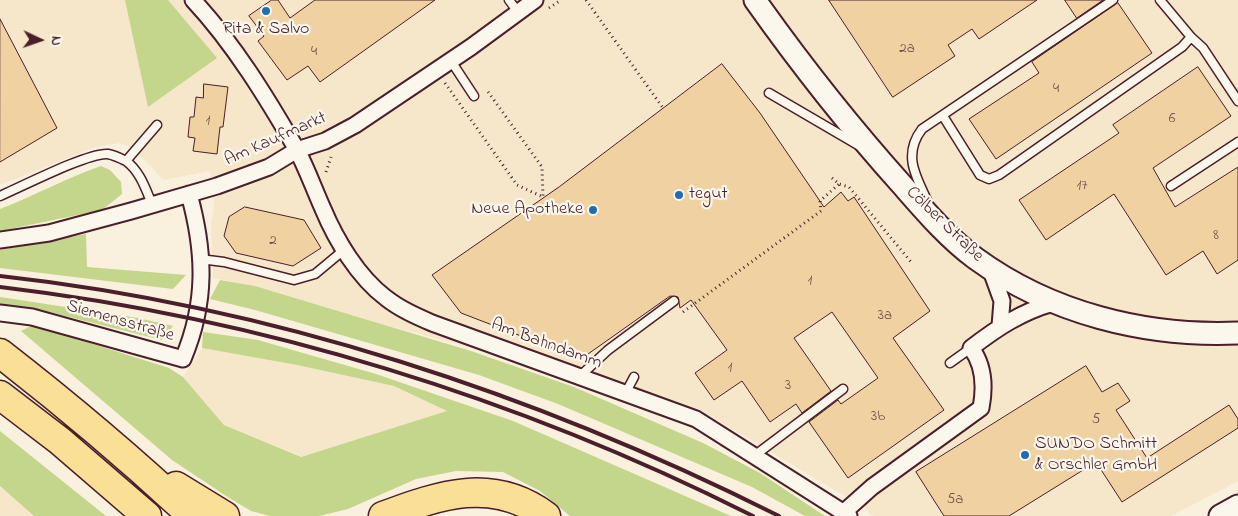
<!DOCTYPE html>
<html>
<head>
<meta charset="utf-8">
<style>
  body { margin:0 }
  #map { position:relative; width:1238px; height:516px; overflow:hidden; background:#f9f0dd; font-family:"Indie Flower",sans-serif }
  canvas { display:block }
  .north { position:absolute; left:15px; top:15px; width:50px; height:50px; -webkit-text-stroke:4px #fbf7ec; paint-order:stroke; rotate:93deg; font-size:14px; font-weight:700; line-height:20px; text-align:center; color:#4a1f2b }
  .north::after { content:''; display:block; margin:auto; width:18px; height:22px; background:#4a1f2b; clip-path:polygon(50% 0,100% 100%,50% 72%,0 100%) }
</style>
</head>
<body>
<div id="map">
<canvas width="1238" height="516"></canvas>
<div class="north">N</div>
</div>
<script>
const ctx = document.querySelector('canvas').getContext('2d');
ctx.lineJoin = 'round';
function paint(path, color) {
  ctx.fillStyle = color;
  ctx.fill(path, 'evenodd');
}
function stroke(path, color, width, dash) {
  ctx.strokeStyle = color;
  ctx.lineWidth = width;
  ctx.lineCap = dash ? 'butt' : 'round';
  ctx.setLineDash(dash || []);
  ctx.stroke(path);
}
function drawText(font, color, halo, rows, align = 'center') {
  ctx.font = font + ' "Indie Flower",sans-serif';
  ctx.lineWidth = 4.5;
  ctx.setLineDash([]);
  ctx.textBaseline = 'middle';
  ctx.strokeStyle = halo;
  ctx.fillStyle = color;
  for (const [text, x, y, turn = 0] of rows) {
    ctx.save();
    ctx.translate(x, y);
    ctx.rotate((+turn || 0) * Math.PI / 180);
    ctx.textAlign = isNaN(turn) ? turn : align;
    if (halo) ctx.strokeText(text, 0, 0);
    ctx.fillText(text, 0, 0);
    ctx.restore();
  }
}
const built = new Path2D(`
  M0,0h1238v481l-67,35h-298l-10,-9 -164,-98 -317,-85 -127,-38 -42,-8 -2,-54 3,-18 -4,-35 -47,9 -20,-22 -15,-12 -8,-3 -25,4 -95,38z
  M202,348l95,17 97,21 53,25 -145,46 -78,-32 -41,-48z
  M0,486l34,30h-34z`);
const green = new Path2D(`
  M125,0h43l49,58 -69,49z
  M101,166l9,4 11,12 1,12 -20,16 -102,21v-22c34,-13 66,-31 101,-43z
  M86,234l1,33 99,8 -13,14 -173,-21v-18z
  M220,280l35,6 216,65 103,36 129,56 57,30 65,43h-20l-53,-29 -194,-83 -79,-29 -224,-65 -45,-11z
  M0,297l138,21 35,8 -11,14 -129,-32 -33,-2z
  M33,325l136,43 14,9 41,48 77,32 146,-46 -53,-25 -97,-21 -95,-17 1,-16 55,8 118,34 137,47 218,95h-161l-30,-25 -37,-19 -47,-1 -40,8 -68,30 -29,7h-49l-19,-5 -25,-15 -54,-36 -151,-129z
  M0,431l106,85h-72l-34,-30z`);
const building = new Path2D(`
  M272,0h6l12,18 25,-18h120l-115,82 -12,-16 -21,14 -29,-39 6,-5 -15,-20z
  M829,0h208l-58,39 -7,-10 -24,16 7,11 -62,41z
  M1065,0h38l-26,18z
  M1118,3l34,50 -156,106 -27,-40 70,-46 -7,-11z
  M0,19l57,109 -57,34z
  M722,64l38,49 64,94 17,-15 7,9 6,-4 76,114 -37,27 51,72 -96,68 -39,-56 29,-22 3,4 37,-26 -46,-66 -38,26 37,53 -29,22 -6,-9 -26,18 -28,-41 -28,19 -19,-27 32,-23 -36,-50 -11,8 -2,-11 -8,-1 -89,63 -120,-46 -29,-38 127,-88z
  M1198,67l33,49 -78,52 22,39 63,-40v93l-21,14 -14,-23 -37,24 -52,-81 -68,46 -27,-40 100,-67 -6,-8z
  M204,84l24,3 -5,40h-3l-3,27 -24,-3 2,-13 -7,-1 2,-20h4l2,-20 7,1z
  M245,207l59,13 17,28 -28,18 -57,-13 -12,-17 5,-19z
  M1086,366l16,26 16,-9 12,18 -14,9 31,48 82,-53 9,14v9l-116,74 -26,-40 -87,54h-65l-28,-44z`);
const path = new Path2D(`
  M586,0l77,108
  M549,8l12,-8
  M445,83l72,102 26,12 -1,-30 -56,-78
  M326,172l5,-15
  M832,178l7,6 10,3 62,75
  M683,312l138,-101 -1,-10 19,-17`);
const lane = new Path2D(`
  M509,0l9,12
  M1160,0l31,37 12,11 35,53
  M451,61l23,35
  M769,93l89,52
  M943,116l37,59 9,4 10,-4 183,-128 9,-10
  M126,161l31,-36
  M1171,186l67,-44
  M0,196c21,-9 89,-44 108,-42 5,1 14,5 18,7 14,10 20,29 26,43
  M927,200c-12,-25 -24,-46 -5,-71l191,-129
  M200,259l24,3 70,18 21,-6 30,-25
  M950,363l21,-15
  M579,377l29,-27 66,-49
  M625,394l9,-17
  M754,456l89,-67`);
const street = new Path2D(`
  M193,0c41,44 74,98 104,150 10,19 17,39 26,59 13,31 35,68 63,89 14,11 30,18 46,25l264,96 153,97
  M0,240l49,-7 82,-22 86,-25 52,-19 28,-17 28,-9 30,-16 116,-78 64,-47
  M990,268l12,33 -2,25
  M0,313l32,4 151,42c24,-57 22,-107 6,-165
  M844,512l28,-25 109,-79c4,-21 3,-43 -10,-60 26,-20 50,-36 82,-45`);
const secondary = new Path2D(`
  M755,0c46,65 95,127 148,186 22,25 45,52 72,72 75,55 170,79 263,75
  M1220,516l18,-10`);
const highway = new Path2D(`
  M0,353c67,52 130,105 192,163
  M0,395l60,46 87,75
  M176,486l49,30
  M383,516c57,-21 109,-40 163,0`);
const rail = new Path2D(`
  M0,276c271,30 536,118 779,240
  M0,287c261,31 519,111 753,229`);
const markers = [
  [266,11,5,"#1f6fb2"],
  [679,195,5,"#1f6fb2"],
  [593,210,5,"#1f6fb2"],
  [1025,455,5,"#1f6fb2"]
];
const numberNames = [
  ["2a",907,50],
  ["4",314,53],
  ["4",1056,90],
  ["6",1172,120],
  ["1",208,122],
  ["17",1082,187],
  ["8",1216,237],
  ["2",273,242],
  ["1",810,282],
  ["3a",885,317],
  ["1",730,369],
  ["3",788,387],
  ["3b",878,418],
  ["5",1096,421],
  ["5a",955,501]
];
const poiNames = [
  ["Rita & Salvo",266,30,"center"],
  ["tegut",689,195],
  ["Neue Apotheke",583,210,"right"],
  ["SUNDO Schmitt",1035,445],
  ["& Orschler GmbH",1035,466]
];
const streetNames = [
  ["Am Kaufmarkt",276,140,-24],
  ["Cölber Straße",944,225,44],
  ["Siemensstraße",120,322,16],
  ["Am Bahndamm",546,345,20]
];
paint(built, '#f6e7cb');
paint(green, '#c4d68b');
paint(building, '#f0d2a2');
stroke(building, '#4a1f2b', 1);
stroke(lane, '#4a1f2b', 11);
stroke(street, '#4a1f2b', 19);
stroke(secondary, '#4a1f2b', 25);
stroke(highway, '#4a1f2b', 31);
stroke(path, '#4a1f2b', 3, [1, 4]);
stroke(lane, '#fbf7ec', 8);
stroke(street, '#fbf7ec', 15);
stroke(secondary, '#fbf7ec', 21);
stroke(highway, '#fadf96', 28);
stroke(rail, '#4a1f2b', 4);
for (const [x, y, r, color] of markers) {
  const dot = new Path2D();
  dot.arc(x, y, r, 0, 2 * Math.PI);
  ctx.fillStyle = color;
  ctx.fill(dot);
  stroke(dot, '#fbf7ec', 2);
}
drawText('15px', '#744c49', null, numberNames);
drawText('18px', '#4a1f2b', '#fbf7ec', poiNames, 'left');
drawText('18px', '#4a1f2b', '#fbf7ec', streetNames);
</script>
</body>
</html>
